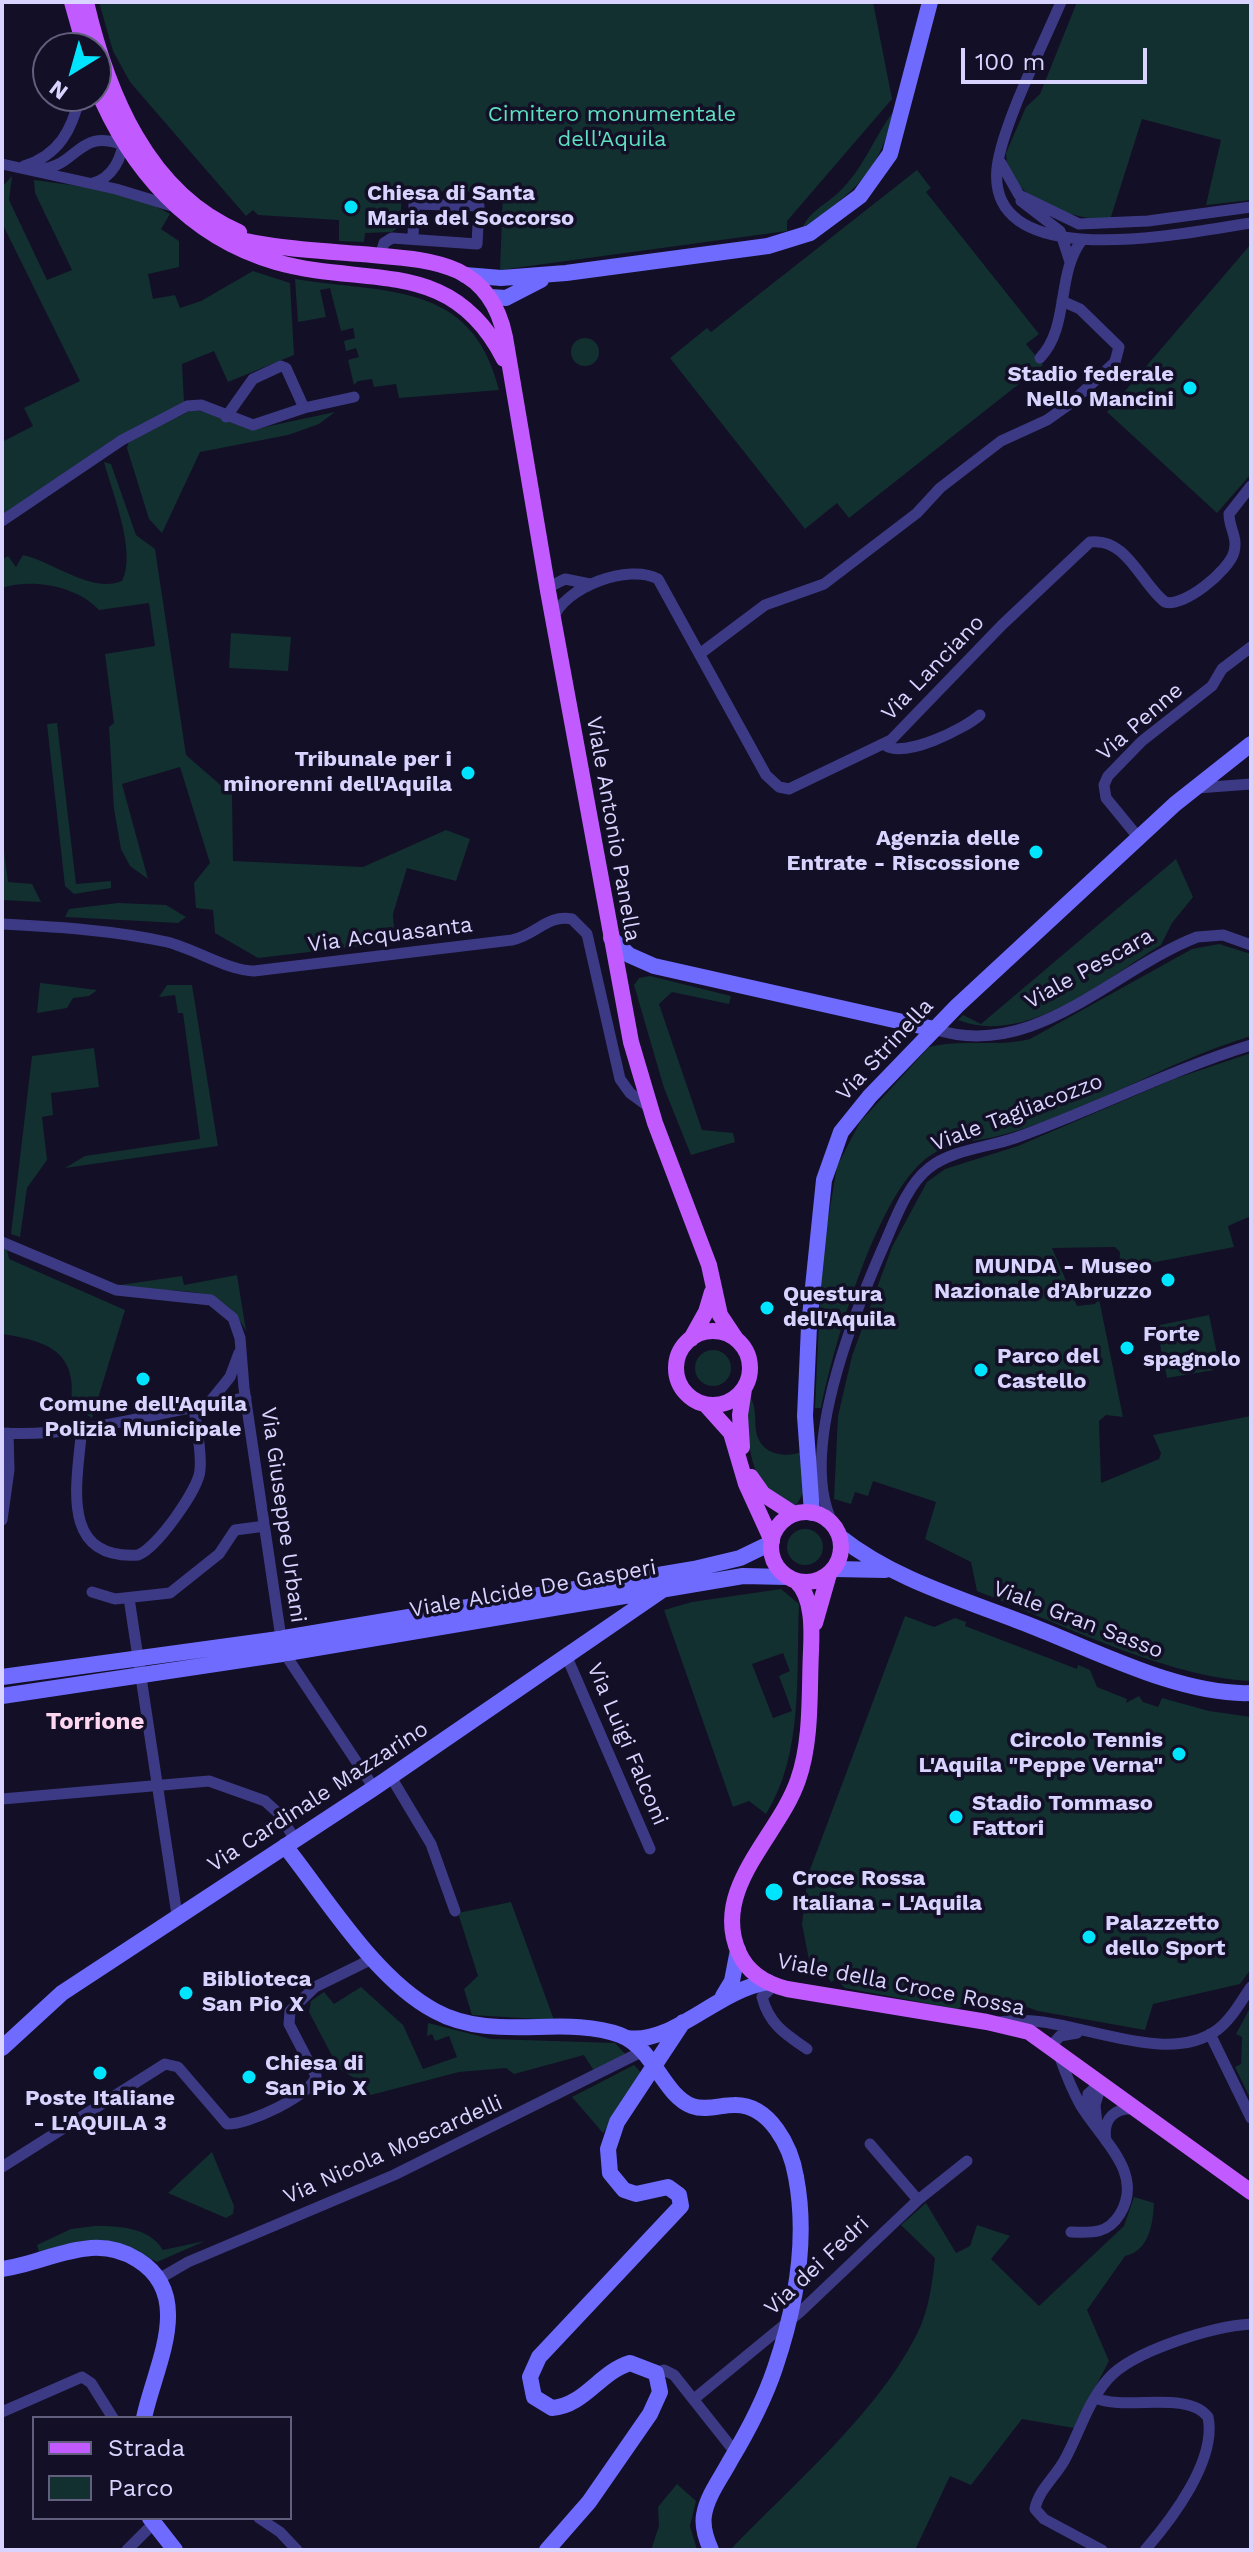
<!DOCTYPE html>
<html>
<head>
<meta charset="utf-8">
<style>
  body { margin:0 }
  #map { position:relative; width:1253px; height:2552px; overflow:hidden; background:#130f26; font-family:"Work Sans",sans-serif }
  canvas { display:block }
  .frame { position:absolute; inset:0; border:4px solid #d9d4ff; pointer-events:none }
  .legend { position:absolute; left:32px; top:2416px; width:260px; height:104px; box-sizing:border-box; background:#130f26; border:2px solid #625e7d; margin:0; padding:10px 14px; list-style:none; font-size:24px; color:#d9d4ff }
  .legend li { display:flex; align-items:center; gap:16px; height:40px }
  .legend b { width:40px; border:2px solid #625e7d }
  .north { position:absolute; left:32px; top:32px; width:80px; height:80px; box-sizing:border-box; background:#130f26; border:2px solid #625e7d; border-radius:50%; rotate:217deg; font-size:22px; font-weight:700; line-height:32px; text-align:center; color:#d9d4ff }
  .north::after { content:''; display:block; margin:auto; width:28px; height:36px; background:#00e5ff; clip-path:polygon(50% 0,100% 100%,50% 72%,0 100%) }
  .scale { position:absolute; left:961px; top:48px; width:186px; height:36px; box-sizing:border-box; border:4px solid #d9d4ff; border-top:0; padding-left:10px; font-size:24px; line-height:28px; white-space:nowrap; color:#d9d4ff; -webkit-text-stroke:6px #130f26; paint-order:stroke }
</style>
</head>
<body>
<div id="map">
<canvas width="1253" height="2552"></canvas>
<div class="frame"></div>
<ul class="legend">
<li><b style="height:10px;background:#c25bff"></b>Strada</li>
<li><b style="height:22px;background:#12302f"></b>Parco</li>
</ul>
<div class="north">N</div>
<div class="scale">100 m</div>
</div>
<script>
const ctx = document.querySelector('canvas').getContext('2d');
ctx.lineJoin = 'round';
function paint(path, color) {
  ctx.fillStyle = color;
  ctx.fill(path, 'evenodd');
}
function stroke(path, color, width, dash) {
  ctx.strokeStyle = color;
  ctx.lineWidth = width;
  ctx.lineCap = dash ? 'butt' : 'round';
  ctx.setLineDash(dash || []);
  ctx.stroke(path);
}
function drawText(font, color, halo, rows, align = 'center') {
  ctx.font = font + ' "Work Sans",sans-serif';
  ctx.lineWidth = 7;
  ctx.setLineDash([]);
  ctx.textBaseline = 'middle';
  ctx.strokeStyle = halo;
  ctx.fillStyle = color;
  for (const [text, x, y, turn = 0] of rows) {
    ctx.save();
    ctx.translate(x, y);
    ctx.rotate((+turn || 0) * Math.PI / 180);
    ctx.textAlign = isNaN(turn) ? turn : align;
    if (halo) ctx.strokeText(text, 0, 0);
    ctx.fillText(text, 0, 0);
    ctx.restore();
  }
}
const green = new Path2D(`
  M99,2h774l19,97 -105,122v10l-287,39 3,-78 -101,-1 -2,35 -8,6 -27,1 -1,9 -25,-1v-21l-81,-5 -5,-5 -7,6 -116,-134 -17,-31z
  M1077,2h174v198l-45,5 15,-65 -79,-21 -32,101c-38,-1 -102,-19 -104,-67l20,-46 14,-13z
  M893,112c-13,62 -41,81 -90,116 4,-15 25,-25 36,-36 25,-24 34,-53 54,-80z
  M917,170l14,18 -5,4 113,142 -13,10 17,21 -194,153 -12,-15 -32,26 -135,-171 37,-30 4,4z
  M12,176l-3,24 38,80 25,-10 -37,-77 -1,-13c43,6 99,11 136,34l-9,15 18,12v26l-31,7 5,25 22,-4 5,13 21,-7 52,-30 37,12 4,72 -66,27 -14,-31 -32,13 2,38 -70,37 -112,76v-73l31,-16 -9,-18 56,-27 -78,-158v-36z
  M1251,244v230l-34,39 -110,-101z
  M295,279c88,15 177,0 204,111l-100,8 -3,-14 -22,3 -2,-8 -14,2 -4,4 -6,-25 11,-3 -3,-9 -10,3 -2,-10 11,-3 -2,-10 -12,3 -11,-43 -10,2 6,27 -28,5z
  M571 352a14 14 0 1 1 28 0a14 14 0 1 1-28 0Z
  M192,410l13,2 46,18 84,-18 -16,12 -31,11 -88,17 -38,81 -13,-14 -22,-71 2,-7z
  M104,462l7,2 25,71 19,14 31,206 46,40 1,66 130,6 83,-37 24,9 -14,42 -49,-13 -14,46 2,28 -137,16 -43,-25 -2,-23 -17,-2 -2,-25 16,-20 -30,-96 -58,17 26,95 -18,-13 -9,-17 -7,-40 -5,-82 5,-4 -9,-69 50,-8 -6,-43 -50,7c-22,-24 -67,-32 -97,-22v-28l6,-4 8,11 7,-12c29,6 69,39 99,26 15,-29 -10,-89 -18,-119z
  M231,633l60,4 -3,34 -59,-3z
  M57,723l19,161 35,-3v7l-37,6 -9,-8 -18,-162z
  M2,835l6,47 24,2 9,18 -39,-2z
  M1176,859l17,38 -21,26 -11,22c-56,34 -135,102 -203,75l5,-5 18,9z
  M118,903l48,2 20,12 -8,6 -113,-6 4,-8z
  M1219,944l32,10v82c-86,26 -163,76 -249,99 -26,7 -60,8 -80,27 -48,43 -88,183 -101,246h-6l7,-152 15,-90 23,-44 69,-75c33,-9 68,1 101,-8l162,-90z
  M650,976l81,20 -2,8 -57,-12 -13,12 43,126 31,3 2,9 -44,13 -27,-67 -30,-103 5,-7z
  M40,983h1l56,7 -8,6 -16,2 -6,10 -30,5z
  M167,985h25l26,161 -153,22 20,-12 115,-17 -17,-126h-5l-3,-18 -16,2z
  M94,1048l5,39 -48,6 2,22 -11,2 5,43 -20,28 -7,49 -9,-3 21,-178z
  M1251,1053v163l-23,10 6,21 -115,22 1,-17 -5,-5 -63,1 25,58 18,-2 4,-5 24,118 -17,-2 -7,6 2,62 58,-24 2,-6 -8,-18 98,-19v265c-82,-3 -195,-59 -274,-90l-6,-29 -46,-23 11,-37 -63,-21 -5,15 -13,-4 -4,12 -17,-5 4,-83 14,-60 40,-109 35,-65 18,-13 73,-23 156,-67z
  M2,1248l5,2 2,9 116,51 -33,108 -21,-14c7,-53 -24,-63 -69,-70z
  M237,1275l9,56c-27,-56 -76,-33 -126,-46l62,-9 2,9z
  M1209,1315l10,48 -6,1 1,6 -47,8 -10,-48 3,-5z
  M695 1368a18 18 0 1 1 36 0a18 18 0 1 1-36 0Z
  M750,1397c9,13 2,30 9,43 8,17 31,17 45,11l-1,42 -7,13c-46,-6 -53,-73 -46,-109z
  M787 1547a18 18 0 1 1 36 0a18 18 0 1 1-36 0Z
  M781,1589l18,15c-3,69 5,149 -33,210l-17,-13 -16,6 -69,-197 28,-8zM783,1653l7,18 -11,5 13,35 -19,7 -21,-54z
  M905,1616l29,11 21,-9 11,4 -1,4 112,43 1,-4 12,5 7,17 30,12 -1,4 13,-7 4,6 15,5 4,-9 47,13 42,6v252l-11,15 -87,20 -8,26 -107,-19 -49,-17 -32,15 -112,-21 -9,-9 -5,3 -7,-11 -4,2 -6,-10 -4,2 -8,-41 6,-49z
  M511,1902l43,118 -82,-5 -8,-26 14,-13 -20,-63z
  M361,1987l42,38 20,44 34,-12 -8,-21 -14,5 -3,-7 -5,2 1,-13 63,16 124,4 12,13 -33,15 -10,-16 -70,19 -8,-6 -47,4 -96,25 -7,-18 -17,-10 -30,-57 2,-11 13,-9 10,12z
  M1251,2006l-1,12 1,82 -16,-33 6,-3 1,-27 -6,-3z
  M634,2065l10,11 -41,57 -31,-36z
  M212,2152l22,54 -1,8 -7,4 -58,-25z
  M1134,2197l20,6c-1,21 -5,48 -29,53l-38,54 22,51 -35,67 -52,-9 -51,66 -21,-9 -35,74h-185c62,-65 145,-134 186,-214 13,-25 16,-52 19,-78l-34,-33 25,-22 30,50 14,-7 7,-21 33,11 -19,23 48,47 85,-80z
  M95,2226c24,0 54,1 68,24l42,-9 -48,21c-54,-29 -60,-26 -118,-10l-2,-7 34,-16z
  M677,2484l19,17 -6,25 7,24h-46l8,-24 -1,-19z`);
const street = new Path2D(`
  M1061,2c-18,43 -59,123 -64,166 -11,110 197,63 254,55
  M1001,163l18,32 60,29 69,-3 103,-14
  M2,164l114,25 56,17
  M24,166c35,-11 48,-36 56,-70
  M39,169c39,-1 39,-45 89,-22
  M93,183c19,-5 30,-25 30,-45
  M1021,201l39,30 10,31
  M380,256l4,-13 8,-5 85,6 2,-38 -65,-2 -1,34
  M1040,358c30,-31 16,-85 42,-118
  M226,417l27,-38 28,-13 5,2 18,40
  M2,521l120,-81 65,-34 14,-1 52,20 51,-17 50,-11
  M549,593l2,-7 14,-7 25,5
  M553,619c11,-32 76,-56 105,-40l108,196 13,12 10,2 102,-49 111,-115 88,-83c37,-5 51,42 75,60 18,6 64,-31 69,-50 4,-15 -5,-24 -5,-38l22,-28
  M701,653l64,-48 59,-21 93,-71 23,-25 61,-47 46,-21 24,-17 44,-41 4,-15 -39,-38 -18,-8
  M885,745c19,14 79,-16 95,-30
  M1197,788l54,-4
  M1138,837l-32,-39 -2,-13 4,-9 34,-35 70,-55 10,-17 29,-22
  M2,924c55,3 111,6 165,18 28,7 62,29 87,29l258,-31c23,-4 35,-26 60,-21l15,15 33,145 10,14 19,14
  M934,1029c100,33 178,-59 263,-92l26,-2 28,10
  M2,1242l114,48 95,10 22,18 7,20 4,50 37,250
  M209,1403l21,-26 9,-24
  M82,1426c-4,53 -25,134 56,129 18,-6 61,-66 62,-85 2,-20 -4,-43 -6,-63
  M2,1433c81,5 164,-24 244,-35
  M2,1520l7,-50 -1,-37
  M833,1524c-36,-70 21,-211 51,-279 11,-25 23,-60 45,-77 22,-18 60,-21 86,-30 79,-28 155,-68 236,-93
  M92,1592l23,7 55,-6 49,-39 16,-24 30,-4
  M129,1598l48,317
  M285,1654l89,134
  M566,1655l84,194
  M391,1777l40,67 24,67
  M2,1799l207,-18 56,20 12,11 18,27
  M774,1985l-12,12c7,27 23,37 45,52
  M1000,2022c62,-13 161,49 217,8 14,-10 24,-29 34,-43
  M1210,2034l41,84
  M1051,2046l9,-10 17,-3
  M1059,2055c6,17 13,35 22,51 20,33 64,67 39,108 -12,20 -28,19 -49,18
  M1086,2113l2,-19 14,-12
  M1097,2124l-2,-19 7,-23
  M1106,2141c-4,-23 9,-34 31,-32
  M870,2144l48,56
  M2,2167l163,-103 13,3 49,57c20,1 84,-28 89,-48l-27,-52 1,-13 25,-24 59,-29
  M157,2280l31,-18 206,-87 249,-124
  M656,2373l8,-3 10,5 61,77
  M1095,2398c31,13 93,-8 113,19 9,43 -36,102 -63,133
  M694,2399l106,-87 118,-112 49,-39
  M2,2412l80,-35 9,6 22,35
  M259,2518l21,14 17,18
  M127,2550l26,-26
  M1102,2550l-58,-31 -9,-10c3,-18 20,-32 29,-48 15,-27 23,-58 44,-82 24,-28 106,-53 143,-55`);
const secondary = new Path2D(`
  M465,275l36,3 65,-5 202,-27 42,-13 50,-37 30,-42 40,-152
  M490,297l16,1 35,-18
  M611,938l18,17 25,11 280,63
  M812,1513l-7,-97 4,-90 15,-146 17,-48 29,-36 87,-90 218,-202 76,-60
  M840,1537c54,43 126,63 189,88 65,25 152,71 222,68
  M834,1569l51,1
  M284,1638l410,-69 46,-11 31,-15
  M287,1653l456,-77 44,1
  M2,1677l277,-38
  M2,1696l280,-42
  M285,1846c42,53 90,133 150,165 58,32 129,3 185,24 34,13 43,60 72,71 14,5 29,-1 42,-1 36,-1 57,42 62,72 12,63 -1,132 -21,191 -11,33 -27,63 -45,93 -9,17 -23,35 -26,54 -2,12 2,24 7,35
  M723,1996l9,-15 6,-31
  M627,2038c46,7 90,-48 141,-56
  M2,2048l60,-55 312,-205 290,-199
  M2,2269c30,-4 59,-19 89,-21 17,-1 33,3 47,12 58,36 16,108 6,158
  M150,2518l25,32
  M547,2550l42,-48 61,-88 10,-22 -4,-19 -26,-10c-30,9 -46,43 -78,45l-18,-11 -4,-20 9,-20 142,-151 -2,-11 -11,-8 -32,7 -12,-4 -14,-17 -2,-24 9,-27 66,-100`);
const primary = new Path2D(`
  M72,2l13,46
  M86,2c21,90 61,191 153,230
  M96,86c33,81 92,151 180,176 91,26 175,-7 228,97
  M210,231c46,17 102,19 151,23 65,6 128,4 144,83l43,254 83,451 24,81 54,142 11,50 16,24
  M676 1368a37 37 0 1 1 74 0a37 37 0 1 1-74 0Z
  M691,1339l15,-27 6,-20
  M705,1404l26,29 15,51 26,57
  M742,1447l-2,-32 4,-26
  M751,1477l12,17 31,20
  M771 1547a35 35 0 1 1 70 0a35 35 0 1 1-70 0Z
  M796,1581c17,16 16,48 15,70 -2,41 1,90 -13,129 -19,56 -88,109 -59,173 9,20 28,31 48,36l200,33 42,10 222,160
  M815,1623l14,-49`);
const markers = [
  [351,207,8,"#00e5ff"],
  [1190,388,8,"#00e5ff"],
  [468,773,8,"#00e5ff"],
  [1036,852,8,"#00e5ff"],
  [1168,1280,8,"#00e5ff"],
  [767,1308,8,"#00e5ff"],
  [1127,1348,8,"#00e5ff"],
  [981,1370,8,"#00e5ff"],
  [143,1379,8,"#00e5ff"],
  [1179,1754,8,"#00e5ff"],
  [956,1817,8,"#00e5ff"],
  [774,1892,10,"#00e5ff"],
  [1089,1937,8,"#00e5ff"],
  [186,1993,8,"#00e5ff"],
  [100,2073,8,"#00e5ff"],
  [249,2077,8,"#00e5ff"]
];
const parkNames = [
  ["Cimitero monumentale",612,115],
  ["dell'Aquila",612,140]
];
const poiNames = [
  ["Chiesa di Santa",367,194],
  ["Maria del Soccorso",367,219],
  ["Stadio federale",1174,375,"right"],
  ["Nello Mancini",1174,400,"right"],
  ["Tribunale per i",452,760,"right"],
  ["minorenni dell'Aquila",452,785,"right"],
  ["Agenzia delle",1020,839,"right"],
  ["Entrate - Riscossione",1020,864,"right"],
  ["MUNDA - Museo",1152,1267,"right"],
  ["Nazionale d’Abruzzo",1152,1292,"right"],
  ["Questura",783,1295],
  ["dell'Aquila",783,1320],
  ["Forte",1143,1335],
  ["spagnolo",1143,1360],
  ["Parco del",997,1357],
  ["Castello",997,1382],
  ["Comune dell'Aquila",143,1405,"center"],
  ["Polizia Municipale",143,1430,"center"],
  ["Circolo Tennis",1163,1741,"right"],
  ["L'Aquila \"Peppe Verna\"",1163,1766,"right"],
  ["Stadio Tommaso",972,1804],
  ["Fattori",972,1829],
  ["Croce Rossa",792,1879],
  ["Italiana - L'Aquila",792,1904],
  ["Palazzetto",1105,1924],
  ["dello Sport",1105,1949],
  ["Biblioteca",202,1980],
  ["San Pio X",202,2005],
  ["Chiesa di",265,2064],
  ["San Pio X",265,2089],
  ["Poste Italiane",100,2099,"center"],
  ["- L'AQUILA 3",100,2124,"center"]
];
const streetNames = [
  ["Via Lanciano",933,668,-46],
  ["Via Penne",1140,722,-41],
  ["Viale Antonio Panella",613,829,80],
  ["Via Acquasanta",390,935,-7],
  ["Viale Pescara",1089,969,-29],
  ["Via Strinella",885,1050,-47],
  ["Viale Tagliacozzo",1017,1113,-21],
  ["Via Giuseppe Urbani",283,1515,82],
  ["Viale Alcide De Gasperi",533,1589,-10],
  ["Viale Gran Sasso",1078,1620,21],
  ["Via Luigi Falconi",627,1744,67],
  ["Via Cardinale Mazzarino",318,1797,-33],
  ["Viale della Croce Rossa",901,1985,11],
  ["Via Nicola Moscardelli",393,2150,-24],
  ["Via dei Fedri",817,2266,-43]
];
const neighbourhoodNames = [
  ["Torrione",95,1722]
];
paint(green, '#12302f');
stroke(street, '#3d3a85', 11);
stroke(secondary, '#6f6bff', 16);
stroke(primary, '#c25bff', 16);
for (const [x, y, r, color] of markers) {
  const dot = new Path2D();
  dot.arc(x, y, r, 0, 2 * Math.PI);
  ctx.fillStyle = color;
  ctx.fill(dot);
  stroke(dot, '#130f26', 3);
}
drawText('22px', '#5fe0c0', '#130f26', parkNames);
drawText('bold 22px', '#d9d4ff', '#130f26', poiNames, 'left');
drawText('22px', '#d9d4ff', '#130f26', streetNames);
drawText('bold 24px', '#ffd6f0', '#130f26', neighbourhoodNames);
</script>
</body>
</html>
